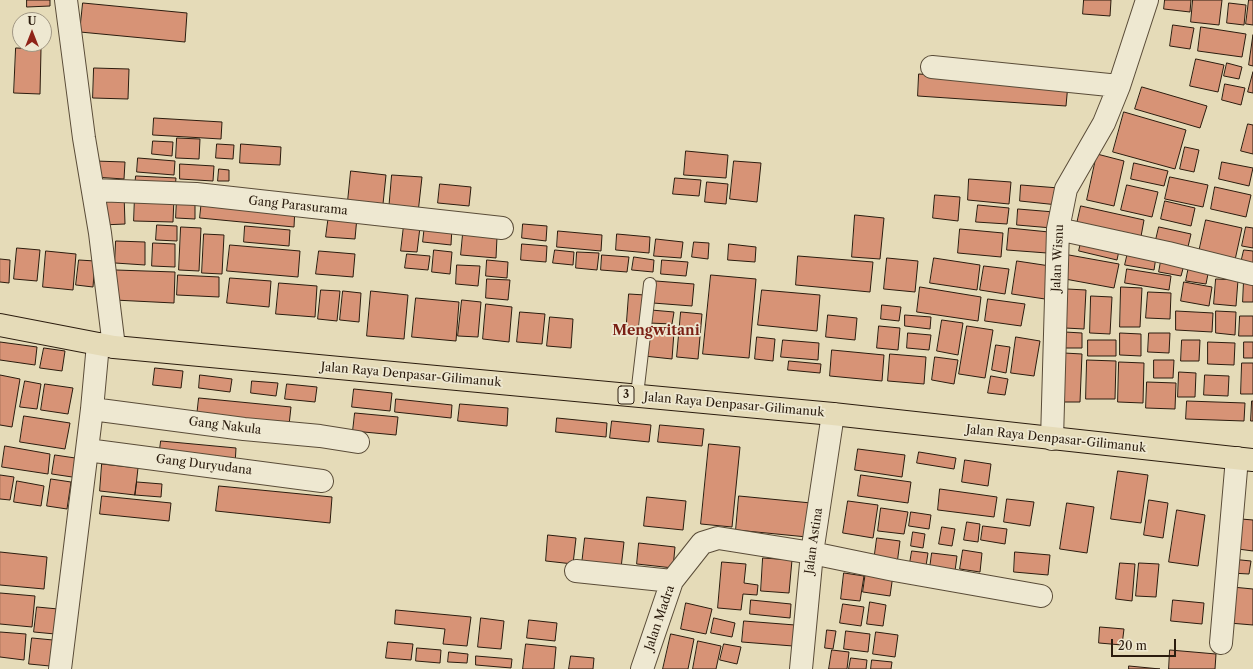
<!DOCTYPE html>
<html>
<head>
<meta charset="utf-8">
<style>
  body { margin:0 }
  #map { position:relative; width:1253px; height:669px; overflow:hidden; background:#e5dbb8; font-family:"Libre Caslon Text",serif }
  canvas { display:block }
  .north { position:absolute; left:12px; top:12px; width:40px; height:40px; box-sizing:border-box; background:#eee8d1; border:1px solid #a09683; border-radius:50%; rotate:0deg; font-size:11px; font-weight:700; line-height:16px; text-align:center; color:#2b1c0e }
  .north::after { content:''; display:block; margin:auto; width:14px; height:18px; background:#8f2418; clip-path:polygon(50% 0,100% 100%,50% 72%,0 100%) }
  .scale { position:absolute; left:1111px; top:639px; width:65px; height:18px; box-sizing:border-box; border:2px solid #2b1c0e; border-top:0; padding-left:5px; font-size:12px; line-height:14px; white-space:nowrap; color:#2b1c0e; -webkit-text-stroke:3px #eee8d1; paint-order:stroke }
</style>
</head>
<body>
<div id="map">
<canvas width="1253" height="669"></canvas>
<div class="north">U</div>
<div class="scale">20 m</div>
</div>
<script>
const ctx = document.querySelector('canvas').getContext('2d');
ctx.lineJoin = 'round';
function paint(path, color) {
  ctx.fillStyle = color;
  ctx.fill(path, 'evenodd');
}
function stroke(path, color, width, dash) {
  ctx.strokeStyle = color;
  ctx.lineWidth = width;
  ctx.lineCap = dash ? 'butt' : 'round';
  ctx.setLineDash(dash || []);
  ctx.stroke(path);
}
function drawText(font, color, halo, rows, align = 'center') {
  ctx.font = font + ' "Libre Caslon Text",serif';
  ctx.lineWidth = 3.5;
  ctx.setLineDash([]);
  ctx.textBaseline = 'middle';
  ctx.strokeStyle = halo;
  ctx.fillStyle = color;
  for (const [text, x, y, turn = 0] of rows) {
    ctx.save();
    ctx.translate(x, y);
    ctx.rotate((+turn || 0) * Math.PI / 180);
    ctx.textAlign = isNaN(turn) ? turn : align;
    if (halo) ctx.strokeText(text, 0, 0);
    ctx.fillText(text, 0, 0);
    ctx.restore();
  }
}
const building = new Path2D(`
  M27,0h23v6l-23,1z
  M1084,0h27l-1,16 -27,-2z
  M1165,0h26l-1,12 -26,-3z
  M1193,0h29l-3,25 -28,-3z
  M1249,0h4v25l-7,-1z
  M83,3l104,10 -2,29 -105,-10z
  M1229,3l17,2 -2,20 -17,-2z
  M1173,25l21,3 -4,21 -20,-3z
  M1201,27l45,7 -4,23 -44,-6z
  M1253,35v31l-4,-1z
  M16,48l25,1 -1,45 -26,-1z
  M1196,59l28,6 -6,27 -28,-6z
  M1227,63l15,4 -3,12 -15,-3z
  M94,68l35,1 -1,30 -35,-1z
  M1253,72v21l-5,-1z
  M919,74l149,10 -2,22 -148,-10z
  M1225,84l20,4 -4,17 -19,-5z
  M1142,87l65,19 -7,22 -65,-19z
  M1124,112l62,18 -11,39 -62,-17z
  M154,118l68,4 -1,17 -68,-4z
  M1248,124l5,1v29l-12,-3z
  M177,138l23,1 -1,20 -23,-1z
  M153,141l20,1 -1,14 -20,-2z
  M217,144l17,1 -1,14 -17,-1z
  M241,144l40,3 -1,18 -40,-2z
  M1185,147l14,3 -5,22 -14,-3z
  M686,151l42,4 -2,23 -42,-3z
  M1097,154l27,7 -10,45 -27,-6z
  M138,158l37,3 -1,14 -37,-3z
  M95,161l30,1 -1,17 -30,-2z
  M734,161l27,2 -4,39 -27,-3z
  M1222,162l31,6 -4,18 -30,-7z
  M1134,163l34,8 -4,15 -33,-7z
  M180,164l34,2 -1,15 -33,-2z
  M219,169l10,1v11h-11z
  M351,171l35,4 -3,29 -35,-3z
  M392,175l30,2 -4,36 -29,-3z
  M136,176l40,2 -1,11 -40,-2z
  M1170,177l38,8 -5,22 -38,-8z
  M675,178l26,2 -2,16 -26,-2z
  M969,179l42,3 -2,22 -41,-4z
  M707,182l21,2 -2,20 -21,-2z
  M440,184l31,3 -2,19 -31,-3z
  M1021,185l38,3 -1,17 -38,-4z
  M1127,185l31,7 -6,25 -31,-7z
  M1215,187l36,8 -5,22 -35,-8z
  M124,194l1,30 -23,1 -2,-30z
  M135,195l39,2 -1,25 -39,-1z
  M935,195l25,2 -2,24 -25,-3z
  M177,198h18v21l-19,-1z
  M202,199l93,8 -1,20 -94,-9z
  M1165,201l30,7 -4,18 -30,-7z
  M978,205l31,3 -2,16 -31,-2z
  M1081,206l63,14 -4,22 -64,-14z
  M1018,209l36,3 -2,16 -35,-3z
  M329,214l28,3 -2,22 -29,-2z
  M855,215l29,3 -4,41 -28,-2z
  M1206,220l36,8 -7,32 -36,-8z
  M425,224l27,3 -1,18 -28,-3z
  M523,224l24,2 -1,15 -24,-3z
  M157,225l20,1v15l-21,-1z
  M404,225l16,2 -3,25 -16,-1z
  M245,226l45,4 -1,16 -45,-4z
  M181,227l20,1 -2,43 -20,-1z
  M1159,227l32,7 -4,17 -32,-7z
  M1246,227l7,1v20l-11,-2z
  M1009,228l40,4 -2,21 -40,-3z
  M960,229l43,4 -2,24 -43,-4z
  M558,231l44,4 -1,16 -44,-4z
  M204,234l20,1 -2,39 -20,-1z
  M463,234l34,3 -1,21 -35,-3z
  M617,234l33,3 -1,16 -33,-3z
  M1082,238l38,8 -3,14 -38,-9z
  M656,239l27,3 -2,16 -27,-2z
  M116,241l29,1v23l-30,-2z
  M694,242l15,1 -1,16 -16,-2z
  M153,243l22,1v23l-23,-1z
  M522,244l25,2 -1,16 -25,-2z
  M729,244l27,3 -1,15 -27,-2z
  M230,245l70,6 -2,26 -71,-6z
  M17,248l23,2 -3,31 -23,-2z
  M434,250l18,2 -2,22 -18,-2z
  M555,250l19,2 -1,13 -20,-2z
  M1244,250l9,1v15l-12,-3z
  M46,251l30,3 -3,36 -30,-3z
  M319,251l36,3 -2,23 -37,-3z
  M577,252l22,1 -2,17 -21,-2z
  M1128,252l28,5 -2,13 -29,-5z
  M407,254l23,2 -2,14 -23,-2z
  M602,255l27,2 -2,15 -26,-2z
  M1069,255l50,9 -5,24 -49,-9z
  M798,256l75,6 -3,30 -74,-7z
  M634,257l20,3 -1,12 -21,-2z
  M887,258l31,3 -3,31 -31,-3z
  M934,258l46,7 -3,25 -47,-7z
  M0,259l10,1 -1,23 -9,-1z
  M79,260l16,1 -2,26 -17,-2z
  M487,260l21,2 -1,16 -21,-2z
  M662,260l26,2 -2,14 -25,-2z
  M1017,261l33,5 -5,33 -33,-5z
  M1161,261l23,4 -3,11 -22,-4z
  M457,265l23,1 -2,20 -22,-2z
  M984,266l25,3 -4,25 -25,-4z
  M1189,266l20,3 -3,15 -20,-3z
  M1127,269l44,7 -2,14 -44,-7z
  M116,270l59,2 -1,31 -60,-3z
  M178,275l41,2v20l-42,-2z
  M711,275l45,4 -7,79 -46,-4z
  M230,278l41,3 -2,26 -42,-4z
  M487,279l23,1 -2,20 -22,-2z
  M1216,279l22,1 -2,26 -22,-2z
  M1244,280h9v22h-10z
  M656,281l38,3 -2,22 -39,-3z
  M1184,282l28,5 -3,19 -28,-5z
  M279,283l38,3 -2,31 -39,-3z
  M920,287l61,10 -3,24 -61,-9z
  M1121,287l21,1 -2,39h-20z
  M1067,289l19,1 -2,39 -19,-1z
  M321,290l19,1 -3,30 -19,-2z
  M762,290l58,5 -3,36 -59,-6z
  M343,291l18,2 -2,29 -19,-2z
  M371,291l37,4 -4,44 -37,-3z
  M1148,292l23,1 -1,26 -24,-1z
  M629,294l16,1 -3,40 -16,-1z
  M1091,296l21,1 -2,37 -20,-1z
  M416,298l43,4 -3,39 -44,-4z
  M988,299l37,5 -4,22 -36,-5z
  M462,300l19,2 -3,35 -20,-1z
  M486,304l26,3 -3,35 -26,-3z
  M882,305l19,2 -2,14 -18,-2z
  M651,310l23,2 -2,12 -23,-1z
  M1176,311l37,2 -1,19 -36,-2z
  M1216,311l20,1 -1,23 -19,-2z
  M520,312l25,2 -3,30 -25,-2z
  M681,312l21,2 -4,45 -21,-2z
  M828,315l29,3 -2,22 -29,-3z
  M905,315l26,2 -1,12 -25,-3z
  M1240,316h13v20h-14z
  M550,317l23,2 -2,29 -24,-2z
  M942,320l21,3 -5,32 -21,-4z
  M879,326l21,2 -2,22 -21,-2z
  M967,326l26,4 -8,48 -26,-4z
  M647,329l27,3 -2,27 -28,-3z
  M1065,332l17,1v15h-17z
  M908,333l23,2 -2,15 -22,-2z
  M1120,333l21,1v22l-21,-1z
  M1149,333h21l-1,20 -21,-1z
  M757,337l18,2 -2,22 -18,-2z
  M1016,337l24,4 -6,35 -23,-3z
  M783,340l36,3 -1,17 -37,-3z
  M1088,340h28v16h-28z
  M1182,340h18l-1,21h-18z
  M0,342l37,5 -2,18 -35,-5z
  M1208,342l27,1 -1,22 -26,-1z
  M1244,342h9v16h-9z
  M996,345l14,2 -4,26 -14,-3z
  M44,348l21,3 -3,20 -22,-3z
  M832,350l52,5 -2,26 -52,-5z
  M1064,353l18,1 -2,48h-17z
  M890,354l36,3 -2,27 -36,-3z
  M935,357l23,3 -4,24 -22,-4z
  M1087,360l29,1 -1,38h-29z
  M1154,360h20l-1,18h-19z
  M789,361l32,3 -1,9 -32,-3z
  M1119,362l25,1 -1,40 -25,-1z
  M1242,363h11v31h-12z
  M155,368l28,3 -2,17 -28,-3z
  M1179,372l17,1 -1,24h-17z
  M0,375l20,4 -8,48 -12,-2z
  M200,375l32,4 -2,13 -31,-4z
  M1205,375l24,1 -1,20 -24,-1z
  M991,376l17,3 -3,16 -17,-2z
  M25,381l16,3 -4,25 -17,-2z
  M252,381l26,2 -2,13 -25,-3z
  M1147,382l29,1 -1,26 -29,-1z
  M45,384l28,4 -5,26 -27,-4z
  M287,384l30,3 -2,15 -30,-3z
  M354,389l38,4 -2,18 -38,-4z
  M199,398l92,9 -2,18 -92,-9z
  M396,399l56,6 -1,13 -56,-6z
  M1187,401l58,2 -1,18 -58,-2z
  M1252,401h1v20h-2z
  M460,404l48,4 -1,18 -49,-5z
  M355,413l43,4 -2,18 -43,-4z
  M24,416l46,7 -5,26 -45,-7z
  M557,418l50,5 -1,14 -50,-5z
  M612,421l39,4 -2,17 -39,-4z
  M660,425l44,4 -2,17 -44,-4z
  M161,441l75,7 -1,17 -76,-7z
  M709,444l31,3 -8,80 -31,-3z
  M5,446l45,8 -2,20 -46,-7z
  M858,449l47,6 -3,22 -47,-7z
  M919,452l37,6 -2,11 -37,-6z
  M55,455l27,4 -3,19 -27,-4z
  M965,460l26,4 -3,22 -26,-4z
  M102,464l36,4 -3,27 -35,-4z
  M1118,471l30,4 -7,48 -30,-4z
  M0,475l14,2 -4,23 -10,-1z
  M861,475l50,7 -3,21 -50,-7z
  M51,479l20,3 -4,27 -20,-3z
  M17,481l27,5 -3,20 -27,-4z
  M137,482l25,2 -1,13 -26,-2z
  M219,486l113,11 -2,26 -114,-12z
  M940,489l57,8 -3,20 -56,-7z
  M102,496l69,7 -2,18 -69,-7z
  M739,496l72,7 -4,34 -71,-7z
  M647,497l39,4 -3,29 -39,-4z
  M1007,499l27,3 -4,24 -26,-4z
  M1149,500l19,3 -5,35 -19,-3z
  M848,501l30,4 -5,33 -30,-5z
  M1067,503l27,4 -7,46 -27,-4z
  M881,508l27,4 -4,22 -26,-3z
  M1177,510l28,5 -7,51 -29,-4z
  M911,512l20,3 -2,14 -20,-3z
  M1241,519l12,1v31l-15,-2z
  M967,522l13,2 -2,18 -14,-2z
  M983,526l24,3 -2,15 -24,-4z
  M942,527l13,2 -3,17 -13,-2z
  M913,532l12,2 -2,14 -12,-2z
  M548,535l28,3 -3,26 -27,-3z
  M585,538l39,4 -3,26 -39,-4z
  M877,538l23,3 -3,23 -23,-3z
  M639,543l36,4 -2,21 -36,-4z
  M963,550l19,3 -2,19 -20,-3z
  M912,551l16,2 -2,13 -16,-3z
  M0,552l47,5 -3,32 -44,-4z
  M1015,552l35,3 -2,20 -34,-3z
  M932,553l25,3 -2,15 -25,-3z
  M763,558l29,2 -3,33 -28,-2z
  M1231,559l20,2 -2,13 -19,-1z
  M722,562l24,2 -2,19 14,2 -1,10 -14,-1 -2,16 -23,-2z
  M1120,563l15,1 -3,37 -16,-2z
  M1139,563l20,1 -3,33 -20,-1z
  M866,571l27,4 -3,21 -27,-4z
  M844,573l20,3 -4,25 -19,-2z
  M1232,587l21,2v36l-24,-2z
  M0,593l35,3 -3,31 -32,-3z
  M751,600l40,4 -1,14 -40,-4z
  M1173,600l31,3 -2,21 -31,-3z
  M870,602l16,3 -3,21 -16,-2z
  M686,603l26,6 -6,25 -25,-5z
  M843,604l21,3 -3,19 -21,-3z
  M37,607l21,2 -3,25 -21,-2z
  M396,610l75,7 -4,29 -24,-2 2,-15 -50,-5z
  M481,618l23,3 -3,28 -23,-2z
  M714,618l21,5 -3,14 -21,-4z
  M529,620l28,3 -2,18 -28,-3z
  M744,621l51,4 -2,21 -51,-4z
  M1100,627l24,2 -2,16 -23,-2z
  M827,630l9,1 -3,18 -8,-1z
  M846,631l24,3 -2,18 -24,-3z
  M0,632l26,2 -2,26 -24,-3z
  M876,632l22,3 -3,22 -22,-3z
  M671,634l23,5 -6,30h-25z
  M32,638l21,2 -3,26 -21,-2z
  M698,641l23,5 -5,23h-23z
  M388,642l25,2 -2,16 -25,-2z
  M526,644l30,3 -2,22h-31z
  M724,644l17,3 -4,17 -17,-4z
  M417,648l24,2 -1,13 -24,-2z
  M832,650l17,2 -2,17h-18z
  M1170,650l46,4 -1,15h-46z
  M449,652l19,2 -1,9 -19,-1z
  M476,656l36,3 -1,9 -35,-3z
  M571,656l23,2 -1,11h-24z
  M851,658l16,2 -1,9h-17z
  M872,660l20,2 -1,7h-20z
  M1129,666l31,3h-31z`);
const service = new Path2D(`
  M637,395l13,-111`);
const minor = new Path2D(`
  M66,0l18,138 16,95 14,114
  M932,67l187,19
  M93,190l103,4 306,34
  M1058,229l110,24 85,21
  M92,409l152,20 76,7 38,6
  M1052,439l6,-210 8,-40 38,-66 15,-37 28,-86
  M87,450l235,31
  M576,571l96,10
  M1221,643l16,-185
  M60,669l32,-260 6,-65
  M642,669l30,-88 30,-38 16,-5 94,15 82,17 147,26
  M801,669l11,-116 21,-139`);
const trunk = new Path2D(`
  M0,325l114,22 719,67 420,46`);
const shields = [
  [626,395,16]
];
const shieldNames = [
  ["3",626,395]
];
const streetNames = [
  ["Gang Parasurama",298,206,6],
  ["Jalan Wisnu",1058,258,-87],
  ["Jalan Raya Denpasar-Gilimanuk",411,375,5],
  ["Jalan Raya Denpasar-Gilimanuk",734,405,5],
  ["Gang Nakula",225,426,7],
  ["Jalan Raya Denpasar-Gilimanuk",1056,439,6],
  ["Gang Duryudana",204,465,7],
  ["Jalan Astina",814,541,-82],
  ["Jalan Madra",660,618,-71]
];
const quarterNames = [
  ["Mengwitani",656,331]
];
paint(building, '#d79376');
stroke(building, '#2b1c0e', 1);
stroke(service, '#5a4c38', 14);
stroke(minor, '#5a4c38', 24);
stroke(trunk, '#2b1c0e', 24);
stroke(service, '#eee8d1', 12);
stroke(minor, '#eee8d1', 22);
stroke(trunk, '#e5dbb8', 22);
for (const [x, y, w] of shields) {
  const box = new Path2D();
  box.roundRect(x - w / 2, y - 9, w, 18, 3);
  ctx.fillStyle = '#eee8d1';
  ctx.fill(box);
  stroke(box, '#2b1c0e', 1);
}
drawText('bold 11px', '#2b1c0e', null, shieldNames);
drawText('12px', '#2b1c0e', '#eee8d1', streetNames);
drawText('bold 14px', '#7a1f14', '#eee8d1', quarterNames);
</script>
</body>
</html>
